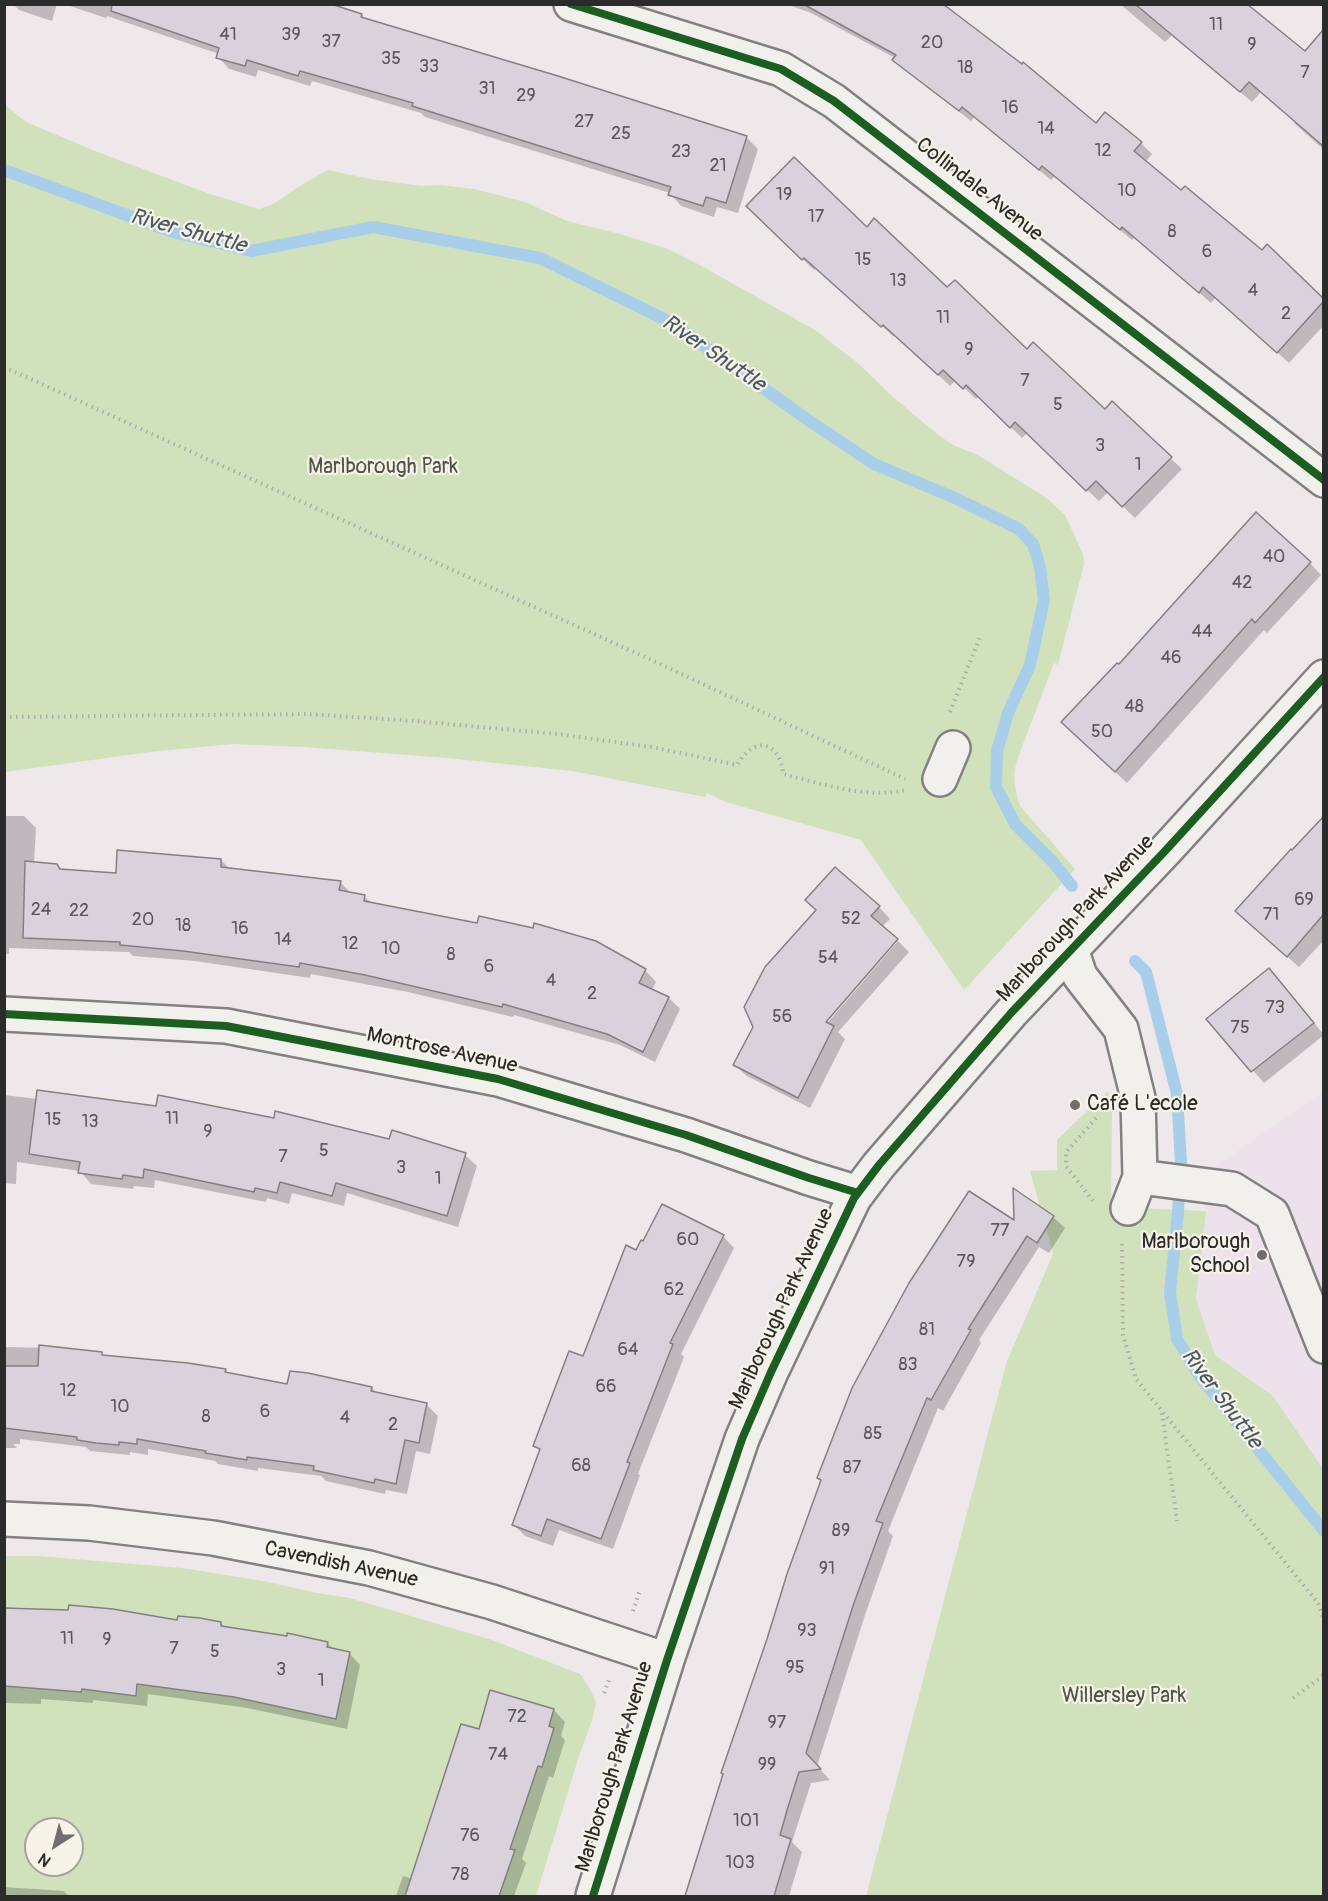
<!DOCTYPE html>
<html>
<head>
<meta charset="utf-8">
<style>
  body { margin:0 }
  #map { position:relative; width:1328px; height:1901px; overflow:hidden; background:#eee8eb; font-family:Pangolin,sans-serif }
  canvas { display:block }
  .frame { position:absolute; inset:0; border:6px solid #2b2b2b; pointer-events:none }
  .north { position:absolute; left:24px; top:1817px; width:60px; height:60px; box-sizing:border-box; background:#f7f3e8; border:2px solid #a5a39c; border-radius:50%; rotate:216deg; font-size:16px; font-weight:700; line-height:24px; text-align:center; color:#2b2b2b }
  .north::after { content:''; display:block; margin:auto; width:21px; height:27px; background:#6f6d6e; clip-path:polygon(50% 0,100% 100%,50% 72%,0 100%) }
</style>
</head>
<body>
<div id="map">
<canvas width="1328" height="1901"></canvas>
<div class="frame"></div>
<div class="north">N</div>
</div>
<script>
const ctx = document.querySelector('canvas').getContext('2d');
ctx.lineJoin = 'round';
function paint(path, color) {
  ctx.fillStyle = color;
  ctx.fill(path, 'evenodd');
}
function stroke(path, color, width, dash) {
  ctx.strokeStyle = color;
  ctx.lineWidth = width;
  ctx.lineCap = dash ? 'butt' : 'round';
  ctx.setLineDash(dash || []);
  ctx.stroke(path);
}
function drawText(font, color, halo, rows, align = 'center') {
  ctx.font = font + ' Pangolin,sans-serif';
  ctx.lineWidth = 4.5;
  ctx.setLineDash([]);
  ctx.textBaseline = 'middle';
  ctx.strokeStyle = halo;
  ctx.fillStyle = color;
  for (const [text, x, y, turn = 0] of rows) {
    ctx.save();
    ctx.translate(x, y);
    ctx.rotate((+turn || 0) * Math.PI / 180);
    ctx.textAlign = isNaN(turn) ? turn : align;
    if (halo) ctx.strokeText(text, 0, 0);
    ctx.fillText(text, 0, 0);
    ctx.restore();
  }
}
const built = new Path2D(`
  M1323,1092v377l-50,-73 -58,-41 -19,-56 13,-128z`);
const green = new Path2D(`
  M4,104l22,18 69,29 115,43 49,15 14,-5 30,-20 25,-14 42,9 52,7 18,-1 34,4 51,13 42,19 53,13 48,15 30,15 117,66 43,33 36,35 43,36 16,11 25,10 70,44 17,16 18,39 1,10 -26,101 -4,-2 -37,97c-5,17 -2,30 3,46l55,63 -111,121 -103,-150 -135,-38 -19,-9 -2,4 -133,-26 -125,-13 -143,-11 -51,-2 -20,-1 -83,8 -145,20z
  M1108,1091l4,20 -1,96 95,4 -10,88 19,56 58,41 50,73v427h-457l141,-535 46,-107 -23,-83 27,-1v-30z
  M5,1556h33l144,12 81,13 54,12 33,5 142,42 88,34 10,15 6,13 -4,18 -14,39 -42,137h-531zM36,1829h36v36h-36z`);
const shadow = new Path2D(`
  M13,4h44l-5,17 -33,-11z
  M64,4h261l36,11 4,5 381,117 12,12 -20,64 -21,-6 -3,10 -33,-11 -11,-13 -245,-76 -4,-4 -109,-32 -2,5 -52,-16 -2,7 -27,-8 -11,-12 1,-3 -112,-38 -1,2z
  M786,4h155l155,121 45,18 11,11 -7,9 117,89 5,-5 57,53v25l-35,38 -73,-66 -5,6 -76,-66 -3,3 -77,-64 -4,4 -77,-63 -3,4 -65,-50 -12,-11 1,-2 -84,-45z
  M1120,4h125l61,50 4,-5 14,12v89l-30,-27 2,-1 -35,-30 -9,10 -80,-67 -7,7z
  M759,218l108,11 238,182 7,-8 70,66 -47,49 -27,-26 -9,9 -72,-68 -5,5 -43,-42 -3,3 -20,-19 -6,6 -54,-51 -2,2 -77,-69 -3,2z
  M1310,563l11,12 -54,58 -3,-3 -137,153 -53,-49 45,-68z
  M4,816h20l12,12 -2,35 27,8 56,3 104,-14 9,9 111,14 11,11 12,2 9,9 272,65 11,12 -4,8 17,8 11,11 -25,53 -35,-17 -106,-30 -1,2 -105,-25 -97,-18 -1,4 -115,-17 -62,-5 -4,-4 -120,-4v6h-5z
  M1324,818v122l-25,27 -51,-45 44,-70z
  M879,907l11,12 -8,8 -62,100 2,2 76,-88 11,11 -71,80 7,7 -35,69 -63,-32 -12,-11z
  M1269,970l11,11 44,54 -60,48 -56,-64z
  M4,1095l386,46 75,14 12,11 -19,61 -111,-34 -3,13 -52,-13 -3,11 -22,-6 -1,4 -111,-22 -1,8 -20,-2 -1,3 -42,-5 -11,-13 -63,-9 -1,22 -12,-1z
  M1053,1217l12,11 -16,25 -10,-6 -60,93 2,3 -38,68 -5,-3 -50,123 5,5 -28,79 -48,151 13,14 -19,3 -19,59 10,10 -13,44h-102l37,-122 291,-551z
  M723,1236l11,12 -53,106 3,3 -46,117 2,1 -27,74 -54,-19 -6,16 -28,-10 -12,-12 27,-73 -5,-5 48,-88 53,-106z
  M4,1347l50,1 48,5 4,4 119,13 4,5 60,10 83,3 5,5 50,12 11,11 -8,38 -14,-3 -9,43 -21,-4 -1,4 -59,-13 -5,-5 -63,-8v3l-40,-7 -3,-3 -67,-12v6l-18,-3v3l-40,-4 -4,-4 -66,-8v5h-7l4,4h-13z
  M4,1607l175,15 42,1 4,5 102,15 7,7 15,3 11,12 -13,64 -100,-21 -99,-14 -1,12 -54,-6v3l-52,-4v5l-35,-1z
  M491,1692l63,18 11,12 -4,14 4,4 -12,38 -4,-2 -27,83 4,4 -12,33h-118l7,-20 10,3 67,-148z
  M4,1887l60,4 5,5h-65z`);
const stream = new Path2D(`
  M4,170l169,62 78,19 122,-24 167,31 132,65 136,97 66,44 81,34 64,31 14,15 7,23 4,33 -14,65 -22,48 -11,38 -1,36 19,37 38,38 19,24
  M1135,961l11,11 31,122 4,68 -3,50 -8,80 7,47 21,35 126,157`);
const building = new Path2D(`
  M112,4h219l31,10 -1,3 197,59 189,60 -21,67 -20,-6 -3,9 -35,-11 3,-8 -259,-81 1,-3 -113,-32 -2,5 -51,-16 -2,6 -29,-8 3,-10 -108,-37z
  M803,4h140l79,60 1,-2 73,61 9,-11 37,30 -8,9 47,39 4,-4 77,64 5,-6 56,54v4l-46,51 -74,-66 -4,6 -77,-66 -2,3 -78,-64 -3,4 -77,-63 -3,4 -67,-51 4,-5z
  M1135,4h112l58,47 18,-21v116l-74,-64 -9,10z
  M794,157l73,70 7,-9 73,69 8,-7 72,69 6,-7 72,67 7,-8 60,56 -50,50 -26,-26 -10,10 -71,-69 -5,6 -44,-43 -3,4 -20,-19 -5,5 -55,-50 -2,2 -77,-69 -2,2 -56,-54z
  M1256,512l55,50 -56,61 -3,-4 -137,153 -54,-50 56,-59 2,1z
  M1323,817v98l-36,42 -52,-46 56,-62 1,1z
  M117,850l104,9v8l120,14 -2,9 26,5 -1,6 113,22 2,-7 54,12 1,-5 62,18 50,28 -7,14 30,14 -26,55 -36,-18 -104,-30 -1,3 -137,-32 -65,-12 -1,4 -116,-16 -63,-6v-3l-97,-4 2,-77 32,3 3,5 56,4z
  M835,867l45,39 -9,10 27,23 -72,83 8,4 -36,72 -65,-33 20,-38 -9,-20 21,-40 51,-57 -11,-10z
  M1269,968l45,55 -63,49 -45,-53z
  M37,1090l119,16 2,-11 116,23 1,-7 114,28 3,-9 74,23 -19,63 -111,-33 -4,13 -52,-14 -3,11 -22,-5 -1,4 -110,-23 -1,9 -20,-3 -1,4 -44,-6 2,-11 -51,-8z
  M1013,1188l41,28 -17,27 -10,-7 -59,93 3,1 -40,70 -4,-2 -51,123 7,2 -29,80 -48,150 15,16 -22,3 -11,35 -8,28 11,4 -17,57h-89l38,-122 -2,-1 46,-134 20,-65 34,-94 -4,-2 35,-90 57,-105 60,-92 45,29z
  M662,1204l62,31 -54,108 3,1 -46,118 3,1 -29,76 -54,-20 -6,17 -29,-11 28,-76 -7,-3 36,-95 14,5 43,-111 10,5 5,-10 2,1z
  M39,1345l63,7v3l86,8 38,6 -1,3 62,12 3,-13 18,2 64,14 -1,4 56,12 -8,40 -14,-3 -9,44 -21,-5 -1,4 -61,-13 1,-4 -67,-9v3l-42,-7 1,-2 -69,-12v5l-18,-2v3l-23,-2 -19,-3v-3l-73,-9v-62h34z
  M69,1605l44,4 64,11 1,-4 22,2 21,4v4l66,10v-3l41,9 -1,5 23,5 -14,67 -102,-22 -97,-13 -1,12 -54,-7 -1,3 -77,-6v-78l64,2z
  M490,1690l64,19 -5,17 5,2 -12,39 -4,-1 -28,83 5,1 -16,46h-94l56,-172 18,5z`);
const path = new Path2D(`
  M4,367l654,296 247,116
  M950,712l30,-75
  M4,717l303,-3 108,7 142,13 95,13 85,18c17,-30 43,-24 46,9 39,10 83,25 123,16
  M1093,1201l-27,-35v-14l30,-34
  M1122,1244l1,91 13,44 182,224 6,17
  M1162,1413l15,108
  M633,1611l7,-21
  M604,1693l5,-13
  M1293,1698l31,-23`);
const minor = new Path2D(`
  M571,4l210,65 53,32 490,379
  M940,779l13,-31
  M1071,949l9,27 41,53 17,69 2,79 92,12 40,25 52,132
  M4,1014l222,12 272,53 188,56 123,43 49,15
  M1128,1208l12,-31
  M4,1519l85,4 124,15 156,30 123,34 175,58
  M593,1896l74,-236 75,-221 29,-67 83,-174 25,-33 132,-152 155,-163 158,-173`);
const cycleway = new Path2D(`
  M571,4l210,65 53,32 490,379
  M4,1014l222,12 272,53 188,56 123,43 49,15
  M593,1896l74,-236 75,-221 29,-67 83,-174 25,-33 132,-152 155,-163 158,-173`);
const markers = [
  [1075,1105,6,"#6f6d6e"],
  [1262,1255,6,"#6f6d6e"]
];
const numberNames = [
  ["11",1216,25],
  ["41",228,35],
  ["39",291,35],
  ["37",331,42],
  ["20",932,43],
  ["9",1252,45],
  ["35",391,59],
  ["33",429,67],
  ["18",965,68],
  ["7",1305,73],
  ["31",487,89],
  ["29",526,96],
  ["16",1010,108],
  ["27",584,122],
  ["14",1046,129],
  ["25",621,134],
  ["12",1103,151],
  ["23",681,152],
  ["21",718,166],
  ["10",1127,191],
  ["19",784,195],
  ["17",816,217],
  ["8",1172,232],
  ["6",1207,252],
  ["15",863,260],
  ["13",898,281],
  ["4",1253,291],
  ["2",1286,314],
  ["11",943,318],
  ["9",969,350],
  ["7",1025,381],
  ["5",1058,405],
  ["3",1100,446],
  ["1",1138,465],
  ["40",1274,557],
  ["42",1242,583],
  ["44",1202,632],
  ["46",1171,658],
  ["48",1134,707],
  ["50",1102,732],
  ["69",1304,900],
  ["24",41,910],
  ["22",79,911],
  ["71",1271,915],
  ["52",851,919],
  ["20",143,920],
  ["18",183,926],
  ["16",240,929],
  ["14",283,940],
  ["12",350,944],
  ["10",391,949],
  ["8",451,955],
  ["54",828,958],
  ["6",489,967],
  ["4",551,981],
  ["2",592,994],
  ["73",1275,1008],
  ["56",782,1017],
  ["75",1240,1028],
  ["11",172,1119],
  ["15",53,1120],
  ["13",90,1122],
  ["9",208,1132],
  ["5",324,1151],
  ["7",283,1157],
  ["3",401,1168],
  ["1",438,1179],
  ["77",1000,1231],
  ["60",688,1240],
  ["79",966,1262],
  ["62",674,1290],
  ["81",927,1330],
  ["64",628,1350],
  ["83",908,1365],
  ["66",606,1387],
  ["12",68,1391],
  ["10",120,1407],
  ["6",265,1412],
  ["8",206,1417],
  ["4",345,1418],
  ["2",393,1425],
  ["85",873,1434],
  ["68",581,1466],
  ["87",852,1468],
  ["89",841,1531],
  ["91",827,1569],
  ["93",807,1631],
  ["11",67,1639],
  ["9",107,1640],
  ["7",174,1649],
  ["5",215,1652],
  ["95",795,1668],
  ["3",281,1670],
  ["1",321,1681],
  ["72",517,1717],
  ["97",777,1723],
  ["74",498,1755],
  ["99",767,1765],
  ["101",746,1821],
  ["76",470,1836],
  ["103",740,1863],
  ["78",460,1875]
];
const streetNames = [
  ["Collindale Avenue",979,190,38],
  ["Marlborough Park Avenue",1076,919,-47],
  ["Montrose Avenue",442,1051,12],
  ["Marlborough Park Avenue",782,1309,-65],
  ["Cavendish Avenue",341,1565,12],
  ["Marlborough Park Avenue",615,1767,-73]
];
const parkNames = [
  ["Marlborough Park",383,468],
  ["Willersley Park",1124,1697]
];
const poiNames = [
  ["Café L'ecole",1087,1105],
  ["Marlborough",1250,1243,"right"],
  ["School",1250,1267,"right"]
];
const waterNames = [
  ["River Shuttle",188,232,15],
  ["River Shuttle",713,354,34],
  ["River Shuttle",1221,1399,53]
];
paint(built, '#ede1ec');
paint(green, '#d0e1bc');
paint(shadow, '#0003');
stroke(stream, '#a8ceea', 12);
paint(building, '#d9d1db');
stroke(building, '#838081', 1.5);
stroke(minor, '#838081', 38);
stroke(path, '#adacaa', 4, [1.5, 4.5]);
stroke(minor, '#f1f0ed', 33);
stroke(cycleway, '#1b5e20', 8);
for (const [x, y, r, color] of markers) {
  const dot = new Path2D();
  dot.arc(x, y, r, 0, 2 * Math.PI);
  ctx.fillStyle = color;
  ctx.fill(dot);
  stroke(dot, '#f7f3e8', 2);
}
drawText('18px', '#59575a', null, numberNames);
drawText('21px', '#2b2b2b', '#f7f3e8', streetNames);
drawText('21px', '#4e5746', '#f7f3e8', parkNames);
drawText('21px', '#2b2b2b', '#f7f3e8', poiNames, 'left');
drawText('italic 22px', '#485964', '#f7f3e8', waterNames);
</script>
</body>
</html>
